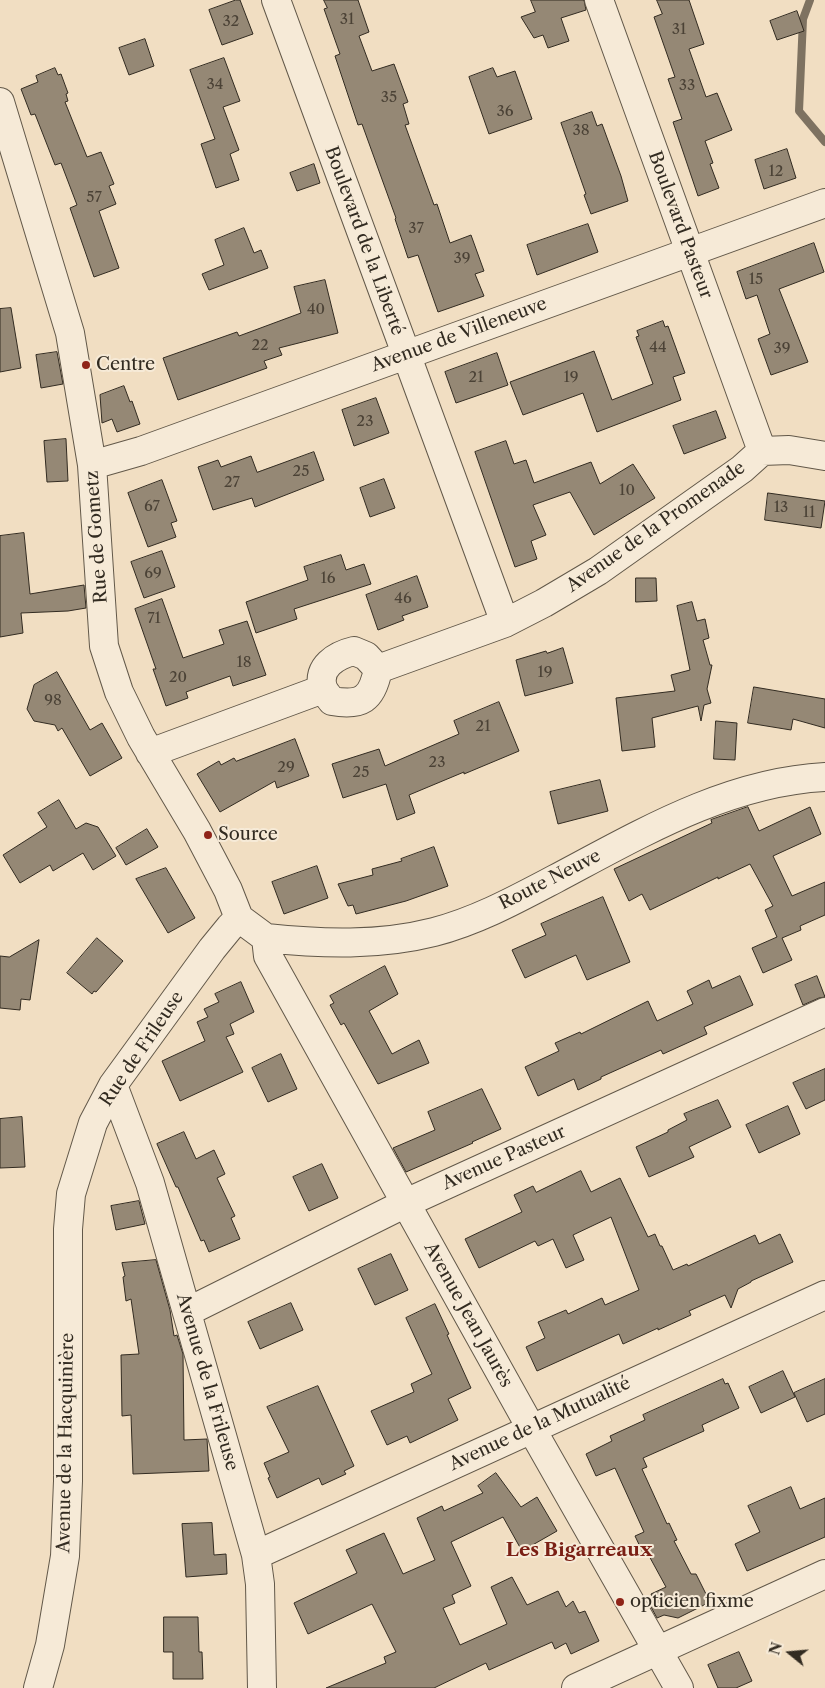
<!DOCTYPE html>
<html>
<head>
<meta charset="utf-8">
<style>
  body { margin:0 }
  #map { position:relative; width:825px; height:1688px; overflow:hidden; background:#f1dec2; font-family:"Libre Caslon Text",serif }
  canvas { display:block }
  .north { position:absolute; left:765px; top:1628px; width:50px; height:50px; -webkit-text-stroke:4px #f6ead7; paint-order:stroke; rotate:287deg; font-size:14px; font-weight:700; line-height:20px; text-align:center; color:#322b21 }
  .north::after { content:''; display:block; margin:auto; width:18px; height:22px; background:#322b21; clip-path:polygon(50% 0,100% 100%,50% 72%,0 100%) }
</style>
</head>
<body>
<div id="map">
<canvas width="825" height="1688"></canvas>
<div class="north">N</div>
</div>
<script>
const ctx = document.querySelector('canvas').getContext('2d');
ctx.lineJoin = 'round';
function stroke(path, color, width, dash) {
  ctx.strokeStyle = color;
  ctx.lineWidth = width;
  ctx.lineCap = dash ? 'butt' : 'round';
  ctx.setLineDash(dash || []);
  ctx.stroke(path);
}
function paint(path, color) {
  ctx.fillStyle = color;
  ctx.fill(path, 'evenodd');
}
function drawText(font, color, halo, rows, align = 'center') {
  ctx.font = font + ' "Libre Caslon Text",serif';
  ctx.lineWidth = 4;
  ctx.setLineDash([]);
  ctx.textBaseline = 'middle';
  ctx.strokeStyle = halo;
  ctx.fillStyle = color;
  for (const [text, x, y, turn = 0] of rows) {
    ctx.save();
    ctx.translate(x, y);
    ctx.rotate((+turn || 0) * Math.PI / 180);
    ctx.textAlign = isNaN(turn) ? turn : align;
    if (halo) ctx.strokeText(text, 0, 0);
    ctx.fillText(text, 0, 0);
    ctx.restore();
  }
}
const stream = new Path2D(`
  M810,0l-7,19 -4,92 26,31`);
const building = new Path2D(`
  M236,0h4l13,34 -31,11 -13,-35z
  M324,0h34l11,32 -10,4 13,35 22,-7 14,38 -5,2 6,20 -4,1 29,80 3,-1 13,39 21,-8 13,36 -9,3 9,22 -46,16 -20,-57 -10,3 -13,-39 1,-1 -34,-94 -4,1 -23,-69 5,-2 -16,-45 3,-1z
  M531,0h53l2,10 -25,8 8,23 -21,7 -5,-13 -9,3 -13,-21 14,-5z
  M657,0h32l15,44 -15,5 17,48 11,-4 15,37 -27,11 8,22 -3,1 9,24 -21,8 -25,-74 9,-3 -14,-40 7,-2 -21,-60 8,-3z
  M797,11l7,20 -27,9 -7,-19z
  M145,39l9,27 -25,9 -10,-27z
  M224,58l16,43 -17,6 16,43 -9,4 9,26 -23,8 -15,-44 14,-5 -25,-69z
  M55,68l3,7 3,-1 7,19 -2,1 2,7 -3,1 22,55 14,-5 13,32 -5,2 7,18 -17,7 20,57 -25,9 -24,-69 7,-3 -16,-42 -6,2 -20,-51 -4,1 -10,-26 17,-7 -2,-6z
  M493,68l4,9 18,-6 17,48 -43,15 -20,-57z
  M592,112l5,14 5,-2 19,52 7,25 -37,13 -7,-19 2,-1 -25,-71z
  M787,149l9,29 -32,11 -9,-29z
  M314,164l6,19 -23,8 -7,-18z
  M588,224l10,28 -61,23 -10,-30z
  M244,228l10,25 7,-3 7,18 -59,22 -7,-16 22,-9 -9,-25z
  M814,243l10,29 -45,17 29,73 -37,13 -13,-36 12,-5 -13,-39 -11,4 -9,-27z
  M325,280l13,53 -59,15 3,7 -18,6 3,7 -89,32 -15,-42 74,-26 2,4 62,-23 -7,-26z
  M11,308l10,60 -21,4v-63z
  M663,321l2,6 3,-1 17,47 -12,4 8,23 -84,32 -14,-39 -60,22 -13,-33 84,-31 18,49 41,-16 -17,-47 3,-1 -2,-5z
  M57,352l6,32 -22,4 -5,-33z
  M497,353l11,32 -52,18 -11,-31z
  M124,386l6,16 2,-1 8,23 -23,8 -5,-13 -10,4 -2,-28z
  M376,398l13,35 -35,13 -12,-36z
  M716,411l10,27 -42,16 -11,-28z
  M66,439l2,42 -21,1 -3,-41z
  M506,441l8,23 12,-4 8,23 57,-21 9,22 33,-20 22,34 -61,37 -24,-43 -37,13 13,30 -15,6 6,18 -22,8 -40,-115z
  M314,452l10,28 -69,27 -3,-9 -39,12 -15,-43 20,-7 3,7 30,-11 6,16z
  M384,479l11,29 -25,9 -10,-29z
  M162,480l15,41 -6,2 5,14 -28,10 -20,-54z
  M768,493l57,8 -4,27 -56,-8z
  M24,533l6,61 54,-9 2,23 -18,3 -47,2 2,20 -23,4v-101z
  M162,551l13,36 -31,11 -13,-36z
  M341,555l5,15 18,-6 7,20 -77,25 3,10 -41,14 -10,-31 62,-22 -4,-13z
  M417,576l11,31 -26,9 2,4 -26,10 -12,-35z
  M636,578h20l1,23 -21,1z
  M162,599l21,59 41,-14 -5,-14 28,-9 19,54 -33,11 -3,-10 -44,16 2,6 -22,8 -13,-37h3l-21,-60z
  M692,602l5,19 8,-2 4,19 -6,2 7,25h2l-5,24 4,14 -7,2 -3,16 -3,-15 -46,12 3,29 -33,4 -6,-53 59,-7 -4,-16 19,-5 -13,-64z
  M563,648l10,35 -48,13 -9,-36 30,-9 1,2z
  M57,672l33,58 12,-7 20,35 -32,18 -28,-48 -4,3 -3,-6 -21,-4 -7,-12 7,-24z
  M754,687l71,12v29l-32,-9 -2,11 -43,-7z
  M499,702l20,49 -55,23v-2l-55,23 6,18 -18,7 -11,-36 -43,14 -11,-34 47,-15 6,17 74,-32 -5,-13z
  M716,721l21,2 -2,37 -21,-1z
  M295,739l14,37 -32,12 -2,-7 -55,31 -23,-38 22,-13 2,4 13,-7 2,3z
  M600,780l8,31 -50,13 -8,-32z
  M59,800l17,29 10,-6 12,4 18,29 -23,14 -10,-17 -30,18 -3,-6 -30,18 -17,-28 44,-28 -9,-14z
  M748,807l11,24 51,-24 11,27 -48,22 19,40 33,-14v33l-25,11 1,4 -19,8 10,22 -29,13 -11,-25 25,-11 -12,-27 8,-4 -23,-42 -32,15v-2l-68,33 -8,-16 -13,7 -15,-32 98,-46 -1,-3z
  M147,829l11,18 -32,18 -10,-17z
  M434,847l14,39 -42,15 -50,13 -3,-9 -5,1 -10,-22 35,-9 -1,-6 30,-8 -1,-2z
  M317,866l11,32 -44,16 -12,-32z
  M166,868l29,50 -27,15 -32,-54z
  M603,897l27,65 -43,18 -11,-25 -51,23 -13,-28 34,-15 -5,-11z
  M97,938l26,23 -27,31 -2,-1 -2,3 -25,-21z
  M39,940l-9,60 -9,-1 -1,11 -20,-2v-52l9,1z
  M385,966l13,28 -29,17 23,43 27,-14 10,23 -51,21 -34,-61 -3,2 -11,-20 4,-2 -4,-7z
  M740,976l13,29 -49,22 3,7 -44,20 -2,-4 -60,27v2l-23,11 -4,-11 -36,17 -13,-29 34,-16 -4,-8 25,-11 1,2 67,-33 9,20 36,-17 -6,-13 22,-11 3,8z
  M817,976l8,21 -6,1 -16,7 -8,-20z
  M241,982l13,30 -24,12 4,10 -8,3 17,35 -63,29 -18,-40 43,-20 -8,-19 11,-5 -4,-8 15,-7 -4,-8z
  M281,1054l16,35 -29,13 -16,-34z
  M825,1069v31l-19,9 -13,-26z
  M482,1089l19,40 -29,13 1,1 -67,29 -13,-24 42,-18 -7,-18z
  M718,1100l13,27 -42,20 5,10 -45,20 -13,-30 32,-15v-2l19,-10 -3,-6z
  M788,1106l12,28 -41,19 -13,-28z
  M22,1117l3,50 -25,1v-49z
  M184,1132l12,27 18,-9 11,24 -8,4 18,38 -4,2 9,21 -31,13 -5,-12 -3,1 -23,-54h-2l-19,-43z
  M322,1164l16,34 -29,13 -16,-34z
  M581,1171l10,21 29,-14 28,59 7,-3 5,12h2l11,24 14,-6 1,2 67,-31 4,9 21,-10 13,28 -42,19v1l-13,7 -7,19 -6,-13 -36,16 2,4 -33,15v-2l-35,16 -4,-10 -82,37 -11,-24 19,-9 -7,-16 28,-12 2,4 34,-16 3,7 34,-15 -28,-73 -38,18 11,25 -18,8 -13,-29 -15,7 -3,-5 -56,27 -14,-29 57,-27 -8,-17 19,-9 3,6z
  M139,1201l6,23 -29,6 -5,-24z
  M391,1254l17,36 -33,15 -17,-36z
  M156,1260l14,50 4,26 3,-1 6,19 1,86 23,-1 2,32 -76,3 -2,-59 -9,1 -1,-61 18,-1 -8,-55 -5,2 -3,-24 2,-1 -3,-13z
  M291,1303l12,27 -43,19 -12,-27z
  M435,1304l14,30 -2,1 24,53 -23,11 10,21 -48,23 -3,-7 -20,9 -16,-34 43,-19 -3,-8 21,-10 -26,-56z
  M783,1371l12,26 -34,16 -12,-26z
  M723,1379l2,5 3,-1 11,25 -37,17 2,6 -61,27 4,9 -5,2 25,55 2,-1 8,17 -3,1 17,33h5l14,28 -32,16 -14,-3 -7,3 -6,-11 3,-6 -3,-7 15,-7 -18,-33 -4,1 -9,-19 9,-4 -29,-64 -19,8 -10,-22 26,-13 -2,-5 35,-16 -2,-5z
  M825,1379v35l-18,8 -13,-29z
  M318,1386l36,80 -10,5 2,3 -24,11 -3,-7 -42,20 -9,-20 2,-1 -6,-14 25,-11 -22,-45z
  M496,1473l25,34 16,-10 20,34 -35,20 -19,-34 -52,25 20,44 -19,9 3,8 -12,5 17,37 47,-21 -16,-37 21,-10 15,28 31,-14 8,16 7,-6 6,12 6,-2 14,30 -28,13 -5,-11 -11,6 -3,-7 -63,28 -3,-7 -52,25h-108l60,-25 -2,-6 12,-5 -24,-48 -64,30 -14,-31 63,-30 -11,-23 38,-17 19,41 32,-14 -18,-42 25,-12 2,5 39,-18 -5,-7z
  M791,1487l9,22 25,-11v39l-78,34 -12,-27 25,-12 -12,-26z
  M212,1523l2,32 12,-1 1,20 -41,3 -4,-53z
  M164,1617h34l1,35h3l1,27h-30v-27h-9z
  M739,1652l13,29 -16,7h-18l-10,-23z`);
const minor = new Path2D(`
  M276,0l229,623
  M599,0l163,451
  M0,102l70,231 22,132 12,181 15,46 22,45 56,94 31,59 11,28 27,20
  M92,465l49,-14 684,-248
  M354,651l12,5 12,13c-6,31 -17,37 -46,32 -3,-4 -7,-8 -9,-13 -7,-21 14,-33 31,-37z
  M378,669l127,-46 39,-20 54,-32 144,-102 20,-18 27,-1 36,6
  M150,753l173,-64
  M266,938l2,18 263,472 148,260
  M266,938c56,6 113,8 168,-6 43,-11 83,-33 121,-53 85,-45 172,-97 270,-102
  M113,1085l37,98 106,372 4,29 2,104
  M187,1312l219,-109 419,-191
  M256,1555l569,-260
  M38,1688l12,-43 15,-89 3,-75v-252l3,-35 22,-71 20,-38 99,-136 18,-22 9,-9
  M576,1688l249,-114`);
const markers = [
  [86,365,5,"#8f2418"],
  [208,835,5,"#8f2418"],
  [620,1602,5,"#8f2418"]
];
const numberNames = [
  ["31",347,20],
  ["32",231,22],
  ["31",679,30],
  ["34",215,85],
  ["33",687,86],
  ["35",389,98],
  ["36",505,112],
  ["38",581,131],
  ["12",776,172],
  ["57",94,198],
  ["37",416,229],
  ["39",462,259],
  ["15",756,280],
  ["40",316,310],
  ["22",260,346],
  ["44",658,348],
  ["39",782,349],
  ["21",476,378],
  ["19",571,378],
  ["23",365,422],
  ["25",301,472],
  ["27",232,483],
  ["10",627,491],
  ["67",152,507],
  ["13",781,508],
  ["11",809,513],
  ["69",153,574],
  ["16",328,579],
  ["46",403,599],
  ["71",154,619],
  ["18",244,663],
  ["19",545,673],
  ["20",178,678],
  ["98",53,701],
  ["21",483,727],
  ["23",437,763],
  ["29",286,768],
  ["25",361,773]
];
const streetNames = [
  ["Boulevard Pasteur",680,225,70],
  ["Boulevard de la Liberté",364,241,70],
  ["Avenue de Villeneuve",459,335,-20],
  ["Avenue de la Promenade",656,527,-35],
  ["Rue de Gometz",97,537,-94],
  ["Route Neuve",550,880,-27],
  ["Rue de Frileuse",142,1049,-56],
  ["Avenue Pasteur",504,1158,-24],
  ["Avenue Jean Jaurès",468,1315,61],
  ["Avenue de la Frileuse",207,1382,74],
  ["Avenue de la Mutualité",540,1424,-25],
  ["Avenue de la Hacquinière",66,1443,-89]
];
const poiNames = [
  ["Centre",96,365],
  ["Source",218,835],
  ["opticien fixme",630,1602]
];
const neighbourhoodNames = [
  ["Les Bigarreaux",579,1551]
];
stroke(stream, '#7e7261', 8);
paint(building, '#958875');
stroke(building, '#322b21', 1);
stroke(minor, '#625849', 30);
stroke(minor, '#f6ead7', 28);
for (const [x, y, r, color] of markers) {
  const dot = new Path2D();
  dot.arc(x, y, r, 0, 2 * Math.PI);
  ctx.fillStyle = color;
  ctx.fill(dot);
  stroke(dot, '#f6ead7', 2);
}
drawText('15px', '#4b4236', null, numberNames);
drawText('18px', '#322b21', '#f6ead7', streetNames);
drawText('18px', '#322b21', '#f6ead7', poiNames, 'left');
drawText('bold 19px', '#7a1f14', '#f6ead7', neighbourhoodNames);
</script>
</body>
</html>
